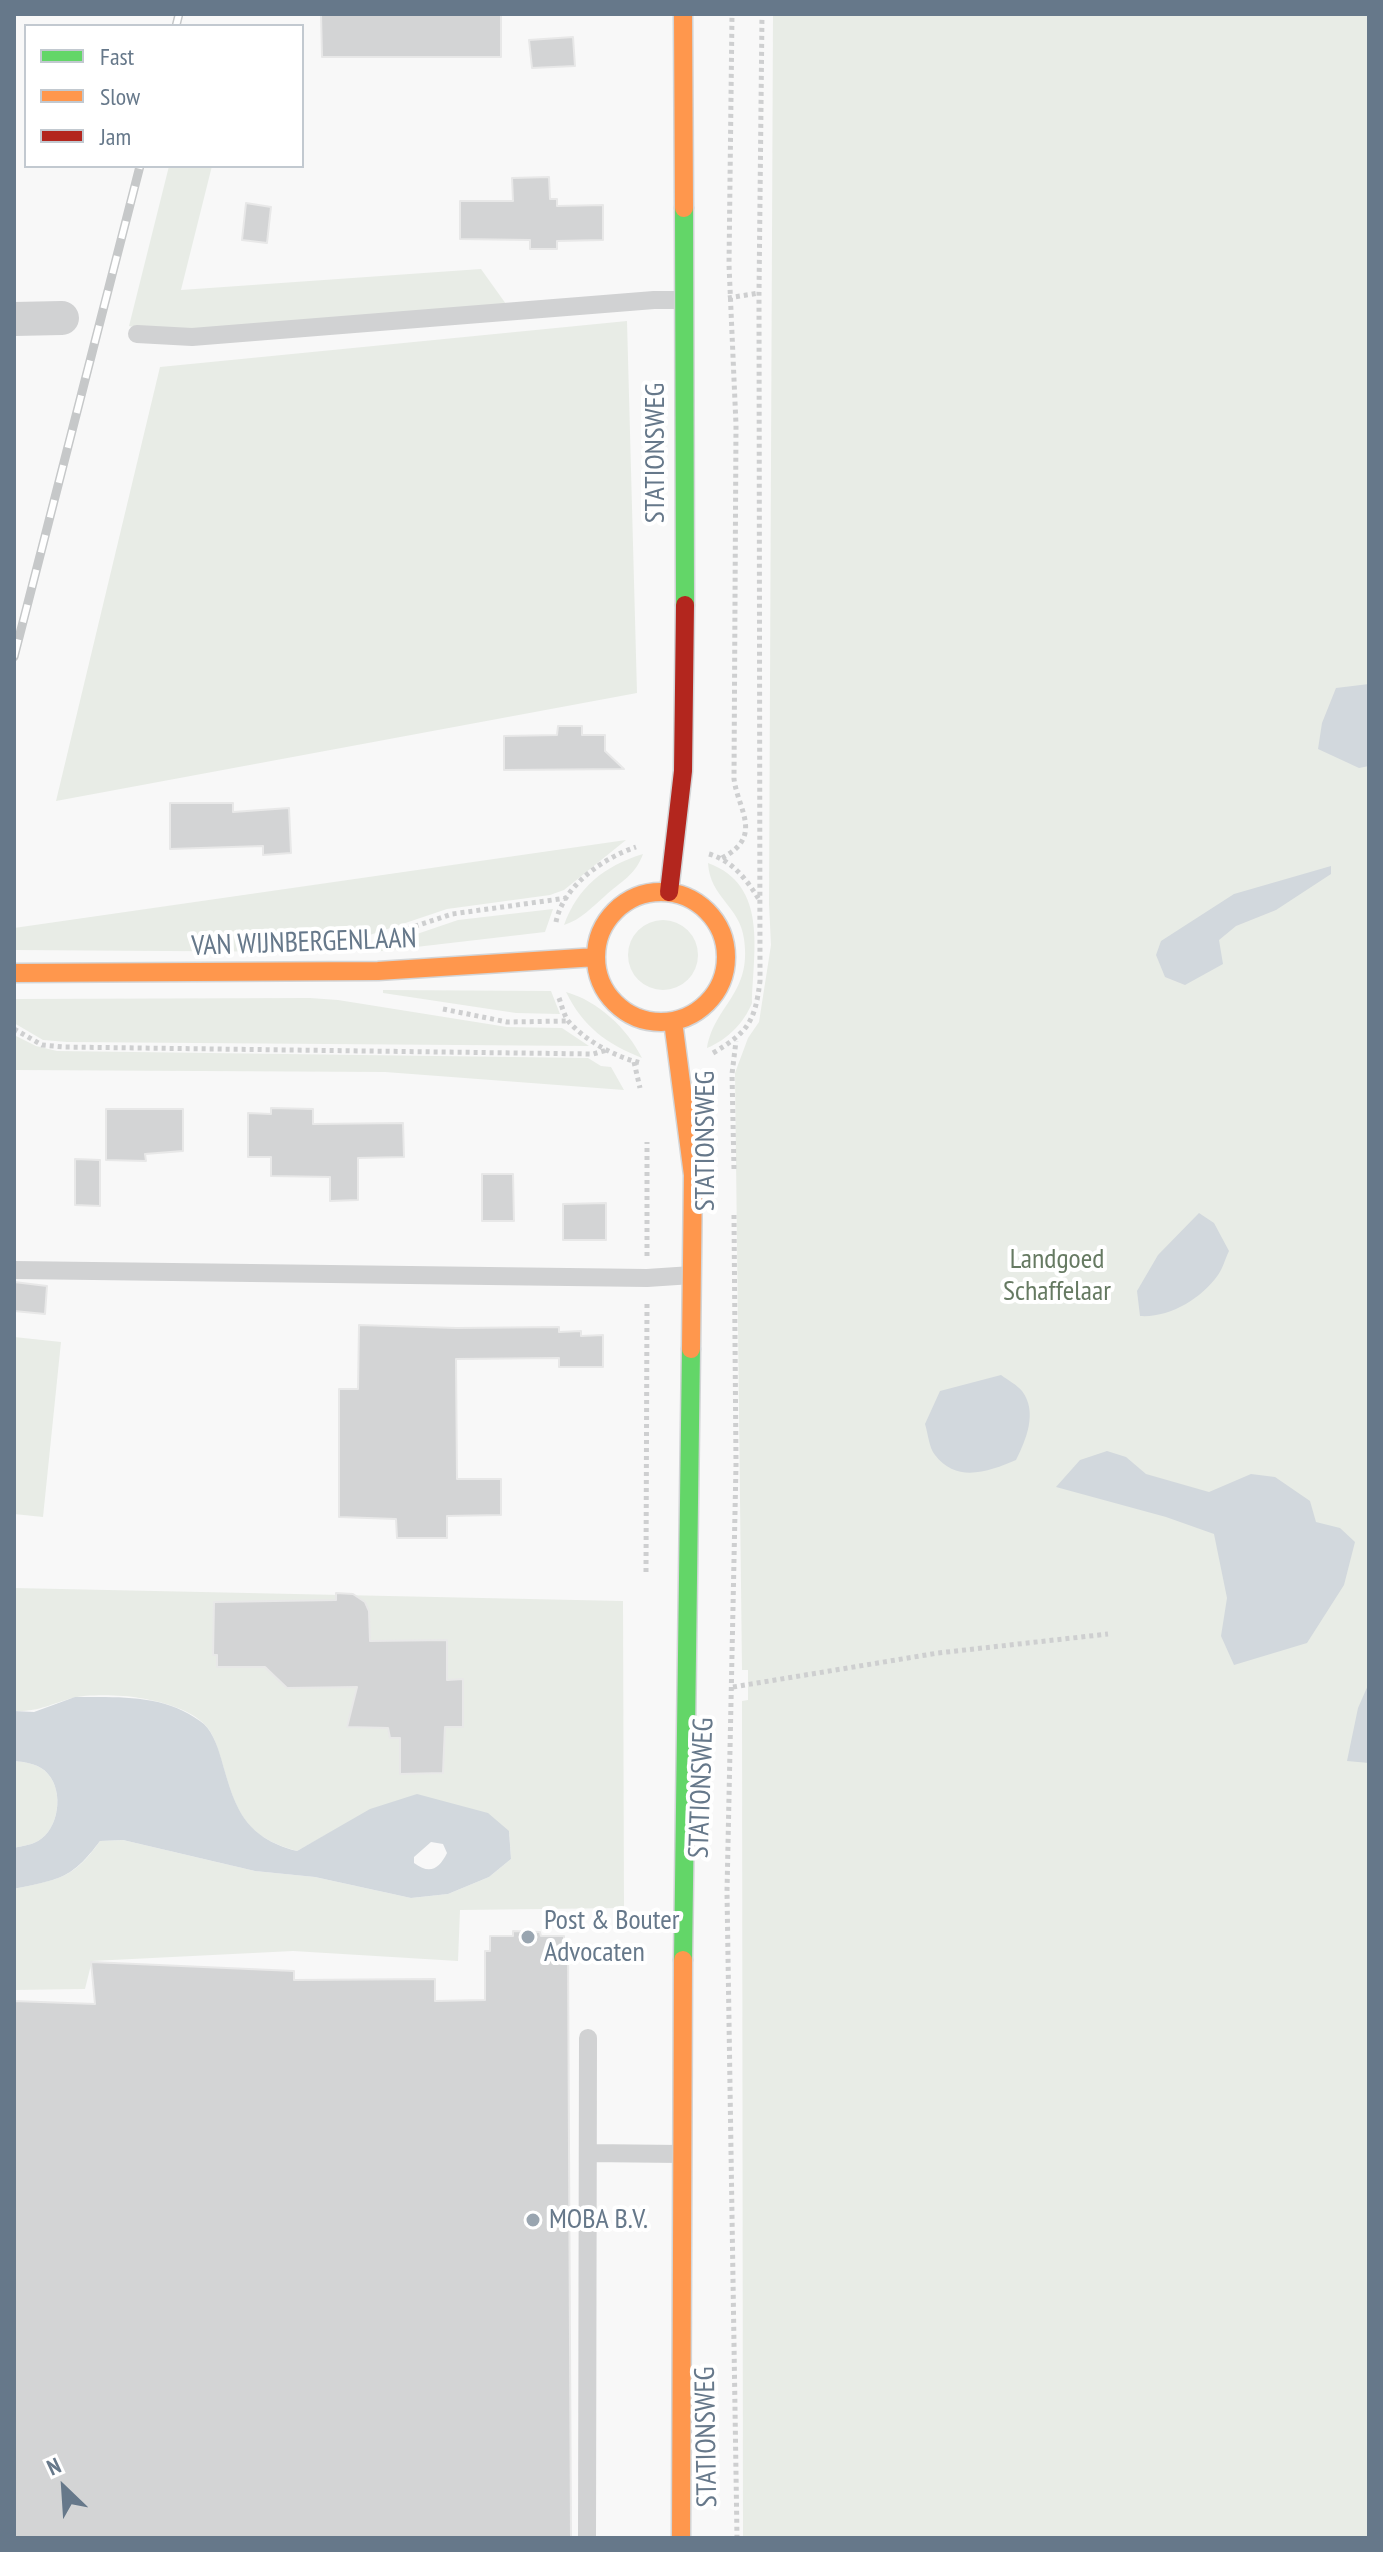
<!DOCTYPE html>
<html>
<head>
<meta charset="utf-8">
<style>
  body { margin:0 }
  #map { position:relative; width:1383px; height:2552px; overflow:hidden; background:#f8f8f8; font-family:"PT Sans Narrow",sans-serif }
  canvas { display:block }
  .frame { position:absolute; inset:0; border:16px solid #66788a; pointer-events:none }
  .legend { position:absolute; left:24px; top:24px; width:280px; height:144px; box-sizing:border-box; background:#fff; border:2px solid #c2c9d0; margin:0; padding:10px 14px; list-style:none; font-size:24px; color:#66788a }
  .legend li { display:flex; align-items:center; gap:16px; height:40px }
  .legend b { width:40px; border:2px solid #c2c9d0 }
  .north { position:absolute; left:24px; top:2448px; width:80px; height:80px; -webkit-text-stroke:6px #fff; paint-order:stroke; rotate:335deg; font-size:22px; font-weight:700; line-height:32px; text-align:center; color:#66788a }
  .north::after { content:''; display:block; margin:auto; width:28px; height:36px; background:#66788a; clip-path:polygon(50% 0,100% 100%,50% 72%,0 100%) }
</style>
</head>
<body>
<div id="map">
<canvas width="1383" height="2552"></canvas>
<div class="frame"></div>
<ul class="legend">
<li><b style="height:10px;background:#63d668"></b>Fast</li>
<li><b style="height:10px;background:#ff974d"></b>Slow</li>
<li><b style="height:10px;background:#b3261e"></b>Jam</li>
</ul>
<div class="north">N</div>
</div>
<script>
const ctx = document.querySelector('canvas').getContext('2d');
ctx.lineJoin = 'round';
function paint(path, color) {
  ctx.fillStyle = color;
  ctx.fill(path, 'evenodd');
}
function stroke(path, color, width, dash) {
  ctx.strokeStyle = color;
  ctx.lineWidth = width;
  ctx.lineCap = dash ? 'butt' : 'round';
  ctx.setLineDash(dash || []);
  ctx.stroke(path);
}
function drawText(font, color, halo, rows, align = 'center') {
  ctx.font = font + ' "PT Sans Narrow",sans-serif';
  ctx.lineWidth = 8;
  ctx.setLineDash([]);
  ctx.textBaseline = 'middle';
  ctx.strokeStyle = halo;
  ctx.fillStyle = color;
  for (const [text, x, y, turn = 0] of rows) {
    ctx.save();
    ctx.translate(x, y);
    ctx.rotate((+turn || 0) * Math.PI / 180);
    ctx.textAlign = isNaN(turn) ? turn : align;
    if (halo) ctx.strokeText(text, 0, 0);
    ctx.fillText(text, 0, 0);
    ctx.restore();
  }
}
const green = new Path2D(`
  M773,14h596v2524h-626l-1,-837 6,-1v-30h-6l-7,-597 13,-35 11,-16 12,-77 -2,-41z
  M169,166h43l-31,124 300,-21 25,35 -326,34 -51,-12z
  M627,321l10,372 -581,108 104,-434z
  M626,840l-62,50 -14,5 -103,14 -128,43 -305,-2v-22z
  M643,854c-8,22 -22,27 -38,42 -14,12 -23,23 -41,29 14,-38 40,-59 79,-71z
  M708,863c61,22 45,89 44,140 -8,20 -25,37 -45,45 8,-44 45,-54 37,-109 -4,-33 -34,-41 -36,-76z
  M553,909l-8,23 -172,20v-3l85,-29z
  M628 955a35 35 0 1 1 70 0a35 35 0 1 1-70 0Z
  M383,990l168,1 9,23 -44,-1 -133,-20z
  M566,992c32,9 61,36 76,66 -35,-14 -59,-31 -76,-66z
  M310,998l28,2 169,27 55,1 27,18 -522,-4 -24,-2 -29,-17v-24z
  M14,1035l22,11 21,5 531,7 13,8 10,1 13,23 -239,-18 -371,-2z
  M14,1337l47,5 -18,175 -29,-3z
  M14,1588l609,13 1,307 -164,2 -2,51 -165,-10 -201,10 -7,28 -71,1v-101c43,-10 59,-9 86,-48l23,-1 132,31 60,6 96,21 37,-4 41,-17 22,-18 -2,-28h-176l-36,20c-55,-15 -61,-42 -76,-92 -4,-13 -8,-28 -19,-37 -16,-14 -43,-21 -63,-24 -15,-3 -52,-4 -66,0 -23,6 -34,14 -59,13z
  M14,1761c12,1 26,3 34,13 16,18 11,55 -10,67 -6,4 -17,5 -24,7z`);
const water = new Path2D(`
  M1369,684v82l-10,2 -41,-19 4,-26 14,-35z
  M1331,866v8l-55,36 -40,16 -17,14 4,24 -38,21 -20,-8 -9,-22 5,-14 73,-47z
  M1199,1213l15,10 15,28c-4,8 -6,17 -11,24 -17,24 -49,43 -78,41l-3,-25 21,-36z
  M1001,1375c7,5 16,10 21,16 16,21 4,49 -6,69 -26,11 -59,24 -81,-5 -6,-7 -7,-22 -10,-31l15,-33z
  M1107,1451l19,6 20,17 63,18 42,-18 24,3 35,24 6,21 24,6 15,14 -11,43 -37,58 -73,22 -13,-29 6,-38 -13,-64 -48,-17 -110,-30 24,-27z
  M1369,1683v80l-22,-2 11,-53z
  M75,1697c43,0 89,-3 125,24 12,8 17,24 21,37 14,49 22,79 76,93l73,-42 47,-15 71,19 21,18 2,28 -22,18 -41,17 -37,4 -96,-21 -60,-6 -132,-31 -23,1c-29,39 -41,38 -86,48v-41c7,-2 18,-3 24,-7 21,-12 26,-49 10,-67 -8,-10 -22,-12 -34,-13v-50l20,1zM431,1842l12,2 4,9c-8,16 -17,22 -33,10v-6z`);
const building = new Path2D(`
  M321,14h180v43h-179z
  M573,37l2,29 -43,2 -3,-28z
  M549,177l1,22h7v7l46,-1v35l-46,1v8h-27v-9l-70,-1v-38h53l-1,-23z
  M246,203l25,4 -4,36 -25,-3z
  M558,726h24v9h23v16l19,18 -120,1v-34l53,-1z
  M170,803h63v9l56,-4 2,45 -28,2v-9l-93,3z
  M271,1108l42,1v15l90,-1 1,34 -46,1v42l-28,1v-24l-59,-1v-19h-23v-44l23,1z
  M106,1109h77v42l-38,3 1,7 -40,-1z
  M75,1159l25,1v46l-25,-1z
  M482,1174h31l1,47h-32z
  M606,1203v37h-43v-36z
  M14,1282l33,4 -2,28 -31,-3z
  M359,1325l97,3 103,-1v5l22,-1v5l22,-1v32h-44v-9l-103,1 1,120h44v36l-54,1v22h-50l-1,-19 -57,-2v-128h19z
  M336,1593l17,1 12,8 4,9 1,30 77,-1v40l16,-1v48h-18l-2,46 -43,1v-36h-10l-2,-10 -41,-1 10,-40 -70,1 -22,-21h-48v-12h-4l1,-53 122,-2z
  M513,1931l27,1 1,4h23v14h4l3,588h-557v-537l81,3 -4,-42 203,9v9l141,-1v22l50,-1v-49h5v-15h23z`);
const path = new Path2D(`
  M728,298l31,-5
  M709,854c24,7 38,26 51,47
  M722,858c42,-22 16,-48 12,-79l2,-354 -7,-160 3,-251
  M556,922c7,-36 47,-64 80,-75
  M407,929l45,-15 115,-16
  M559,998c3,8 5,18 10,24 18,20 47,35 72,41
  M443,1009l64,13 61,-1
  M14,1029l28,16 22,2 529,7 14,-4
  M713,1053c35,-21 42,-31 47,-72l-1,-688 3,-279
  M634,1062l6,26
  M734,1169l-2,-95 4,-33
  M734,1215l2,250 -9,427 10,646
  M647,1256v-114
  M646,1572l1,-270
  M733,1687l205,-34 170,-19`);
const lane = new Path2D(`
  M137,334l55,3 462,-37h29
  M14,1270l633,8 45,-3
  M588,2153l93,1
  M587,2538l1,-500`);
const street = new Path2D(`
  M14,319l48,-1`);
const fast = new Path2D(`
  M684,208l1,397
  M683,1960l8,-611`);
const slow = new Path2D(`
  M683,14l1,194
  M596 957a65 65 0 1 1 130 0a65 65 0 1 1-130 0Z
  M14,973l364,-2 218,-14
  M673,1021l20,154 -2,174
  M681,2538l2,-578`);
const jam = new Path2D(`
  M669,892l14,-121 2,-166`);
const rail = new Path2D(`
  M176,26l3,-12
  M14,657l126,-491`);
const markers = [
  [528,1937,8,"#99a5b0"],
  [533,2220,8,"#99a5b0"]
];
const streetNames = [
  ["STATIONSWEG",656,453,-90],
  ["VAN WIJNBERGENLAAN",304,943,-2],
  ["STATIONSWEG",706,1141,-90],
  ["STATIONSWEG",702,1788,-88],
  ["STATIONSWEG",707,2437,-91]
];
const parkNames = [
  ["Landgoed",1057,1260],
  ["Schaffelaar",1057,1292]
];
const poiNames = [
  ["Post & Bouter",544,1921],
  ["Advocaten",544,1953],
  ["MOBA B.V.",549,2220]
];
paint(green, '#e8ece6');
paint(water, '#d2d8dd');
paint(building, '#d3d4d5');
stroke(building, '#e8e8e8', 2);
stroke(fast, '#d3d5d7', 21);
stroke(slow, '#d3d5d7', 21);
stroke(jam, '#d3d5d7', 21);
stroke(path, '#cecfd0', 5, [4, 4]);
stroke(lane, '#d1d2d3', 18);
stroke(street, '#d1d2d3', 34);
stroke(fast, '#63d668', 18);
stroke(slow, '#ff974d', 18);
stroke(jam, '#b3261e', 18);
stroke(rail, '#c6c8c9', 9);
stroke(rail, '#fff', 6, [18]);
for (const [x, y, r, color] of markers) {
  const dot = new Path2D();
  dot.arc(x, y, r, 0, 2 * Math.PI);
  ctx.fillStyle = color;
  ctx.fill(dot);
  stroke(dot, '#fff', 3);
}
drawText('28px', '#66788a', '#fff', streetNames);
drawText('28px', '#667a62', '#fff', parkNames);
drawText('28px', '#66788a', '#fff', poiNames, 'left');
</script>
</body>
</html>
